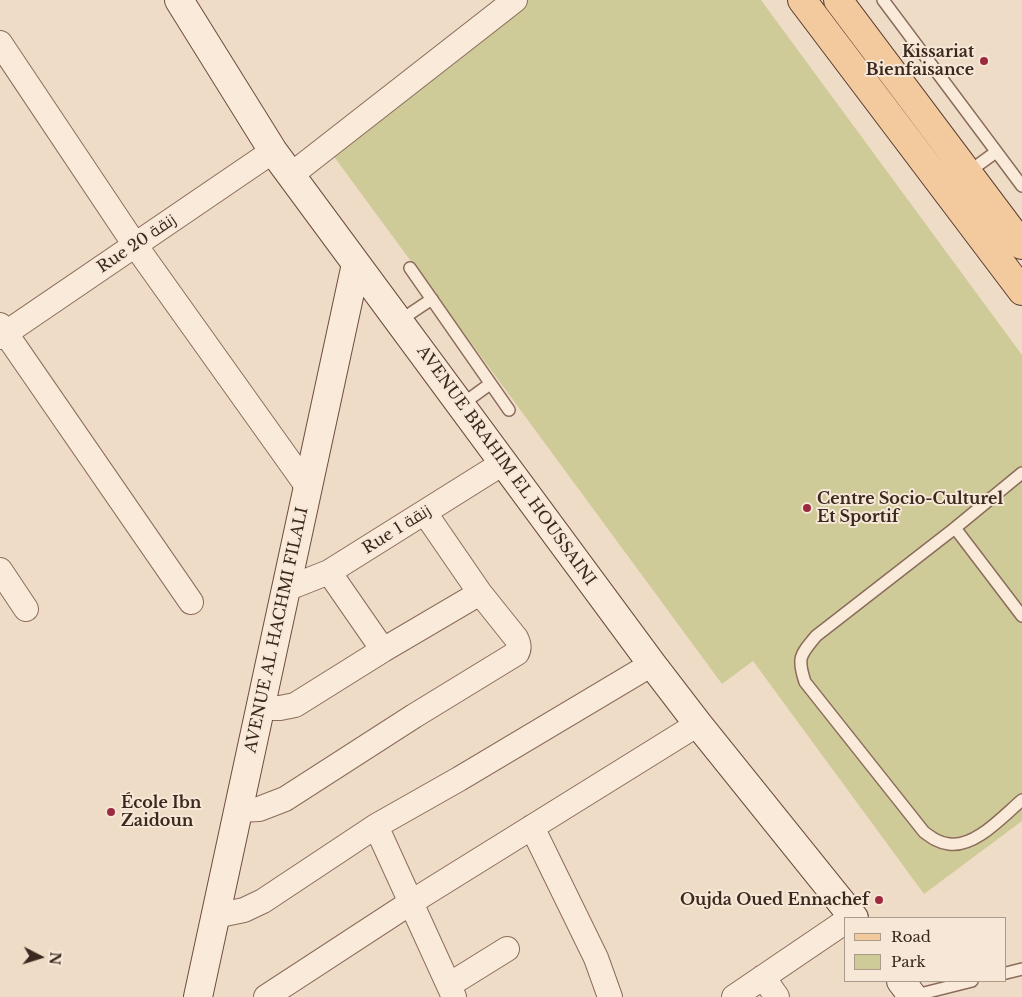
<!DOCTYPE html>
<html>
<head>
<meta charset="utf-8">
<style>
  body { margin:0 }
  #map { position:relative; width:1022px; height:997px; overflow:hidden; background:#efdcc6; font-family:"Libre Baskerville",serif }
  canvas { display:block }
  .legend { position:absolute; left:844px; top:917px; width:162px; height:65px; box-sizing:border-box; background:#f6e7d6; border:1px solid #ab9b8d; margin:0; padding:6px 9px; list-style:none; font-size:15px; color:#3b281f }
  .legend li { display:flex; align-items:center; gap:10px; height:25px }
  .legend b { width:25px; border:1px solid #ab9b8d }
  .north { position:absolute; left:15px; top:932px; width:50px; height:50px; -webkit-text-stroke:4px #f6e7d6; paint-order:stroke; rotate:95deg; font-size:14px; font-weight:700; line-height:20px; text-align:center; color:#3b281f }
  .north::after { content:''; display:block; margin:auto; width:18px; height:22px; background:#3b281f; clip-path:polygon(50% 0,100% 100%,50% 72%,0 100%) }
</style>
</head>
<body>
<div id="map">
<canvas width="1022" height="997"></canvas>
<ul class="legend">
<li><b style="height:6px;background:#f3c99e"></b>Road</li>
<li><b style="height:14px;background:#cecb99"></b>Park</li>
</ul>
<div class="north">N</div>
</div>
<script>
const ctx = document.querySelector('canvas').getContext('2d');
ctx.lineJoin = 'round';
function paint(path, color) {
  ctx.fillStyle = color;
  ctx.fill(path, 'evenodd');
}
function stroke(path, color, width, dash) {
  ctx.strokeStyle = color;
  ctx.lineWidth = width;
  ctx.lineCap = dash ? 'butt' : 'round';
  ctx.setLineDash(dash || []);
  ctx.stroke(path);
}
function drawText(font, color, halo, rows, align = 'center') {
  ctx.font = font + ' "Libre Baskerville",Cairo,serif';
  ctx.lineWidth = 4;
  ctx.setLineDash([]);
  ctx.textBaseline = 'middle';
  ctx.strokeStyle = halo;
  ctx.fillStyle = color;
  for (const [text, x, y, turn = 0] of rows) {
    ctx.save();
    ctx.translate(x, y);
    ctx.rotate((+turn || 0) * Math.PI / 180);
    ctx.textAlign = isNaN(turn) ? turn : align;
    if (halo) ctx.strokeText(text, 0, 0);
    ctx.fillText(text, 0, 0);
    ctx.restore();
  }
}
const green = new Path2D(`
  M508,0h253l261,355v466l-98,73 -171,-233 -31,23 -401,-545z`);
const lane = new Path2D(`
  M883,0l139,186
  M967,173l29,-21
  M410,268l99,142
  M399,321l33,-22
  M461,405l29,-21
  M1022,473l-67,55 -139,108c-16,19 -19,22 -11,46l119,150c8,6 15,11 25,12 26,4 54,-28 73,-44
  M955,528l67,88
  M1006,973l16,-4
  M912,996l60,-15`);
const street = new Path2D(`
  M0,43l135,202 172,241
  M291,175l224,-175
  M0,325l191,277
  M0,337l273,-186
  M0,570l26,39
  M329,572l54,78
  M286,589l43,-17 174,-109
  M261,708h19l15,-3 88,-55 97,-57
  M239,810l20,-1 26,-10 129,-83 103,-63c3,-5 2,-9 -1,-15l-36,-45 -55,-80
  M376,826l78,171
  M532,827l64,131 14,39
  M215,916l29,-6 19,-9 113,-75 83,-47 193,-115
  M763,977l14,20
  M449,985l58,-36
  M266,997l144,-94 288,-179
  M734,997l112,-76`);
const secondary = new Path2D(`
  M179,0l94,151 379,513 46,60 156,194
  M901,981l12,16
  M198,997l158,-733`);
const primary = new Path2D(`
  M802,0l220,291
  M838,0l184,245`);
const markers = [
  [984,61,5,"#9c2a3e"],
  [807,508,5,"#9c2a3e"],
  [111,812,5,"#9c2a3e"],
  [879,900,5,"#9c2a3e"]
];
const poiNames = [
  ["Kissariat",974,52],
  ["Bienfaisance",974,70],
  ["Centre Socio-Culturel",817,499,"left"],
  ["Et Sportif",817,517,"left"],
  ["École Ibn",121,803,"left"],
  ["Zaidoun",121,821,"left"],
  ["Oujda Oued Ennachef",869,900]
];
const streetNames = [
  ["Rue 20 زنقة",137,244,-34],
  ["AVENUE BRAHIM EL HOUSSAINI",506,466,54],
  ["Rue 1 زنقة",397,530,-32],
  ["AVENUE AL HACHMI FILALI",277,630,-78]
];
paint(green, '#cecb99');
stroke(lane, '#8b6c5b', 14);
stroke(street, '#8b6c5b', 26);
stroke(secondary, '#6d4d3e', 30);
stroke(primary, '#593b2f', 30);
stroke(lane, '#faeada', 11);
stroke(street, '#faeada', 24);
stroke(secondary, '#faeada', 28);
stroke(primary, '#f3c99e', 28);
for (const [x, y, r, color] of markers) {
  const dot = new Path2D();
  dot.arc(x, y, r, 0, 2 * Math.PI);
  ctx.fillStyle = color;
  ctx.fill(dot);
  stroke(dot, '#f6e7d6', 2);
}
drawText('bold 16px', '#3b281f', '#f6e7d6', poiNames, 'right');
drawText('16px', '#3b281f', '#f6e7d6', streetNames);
</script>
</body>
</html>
